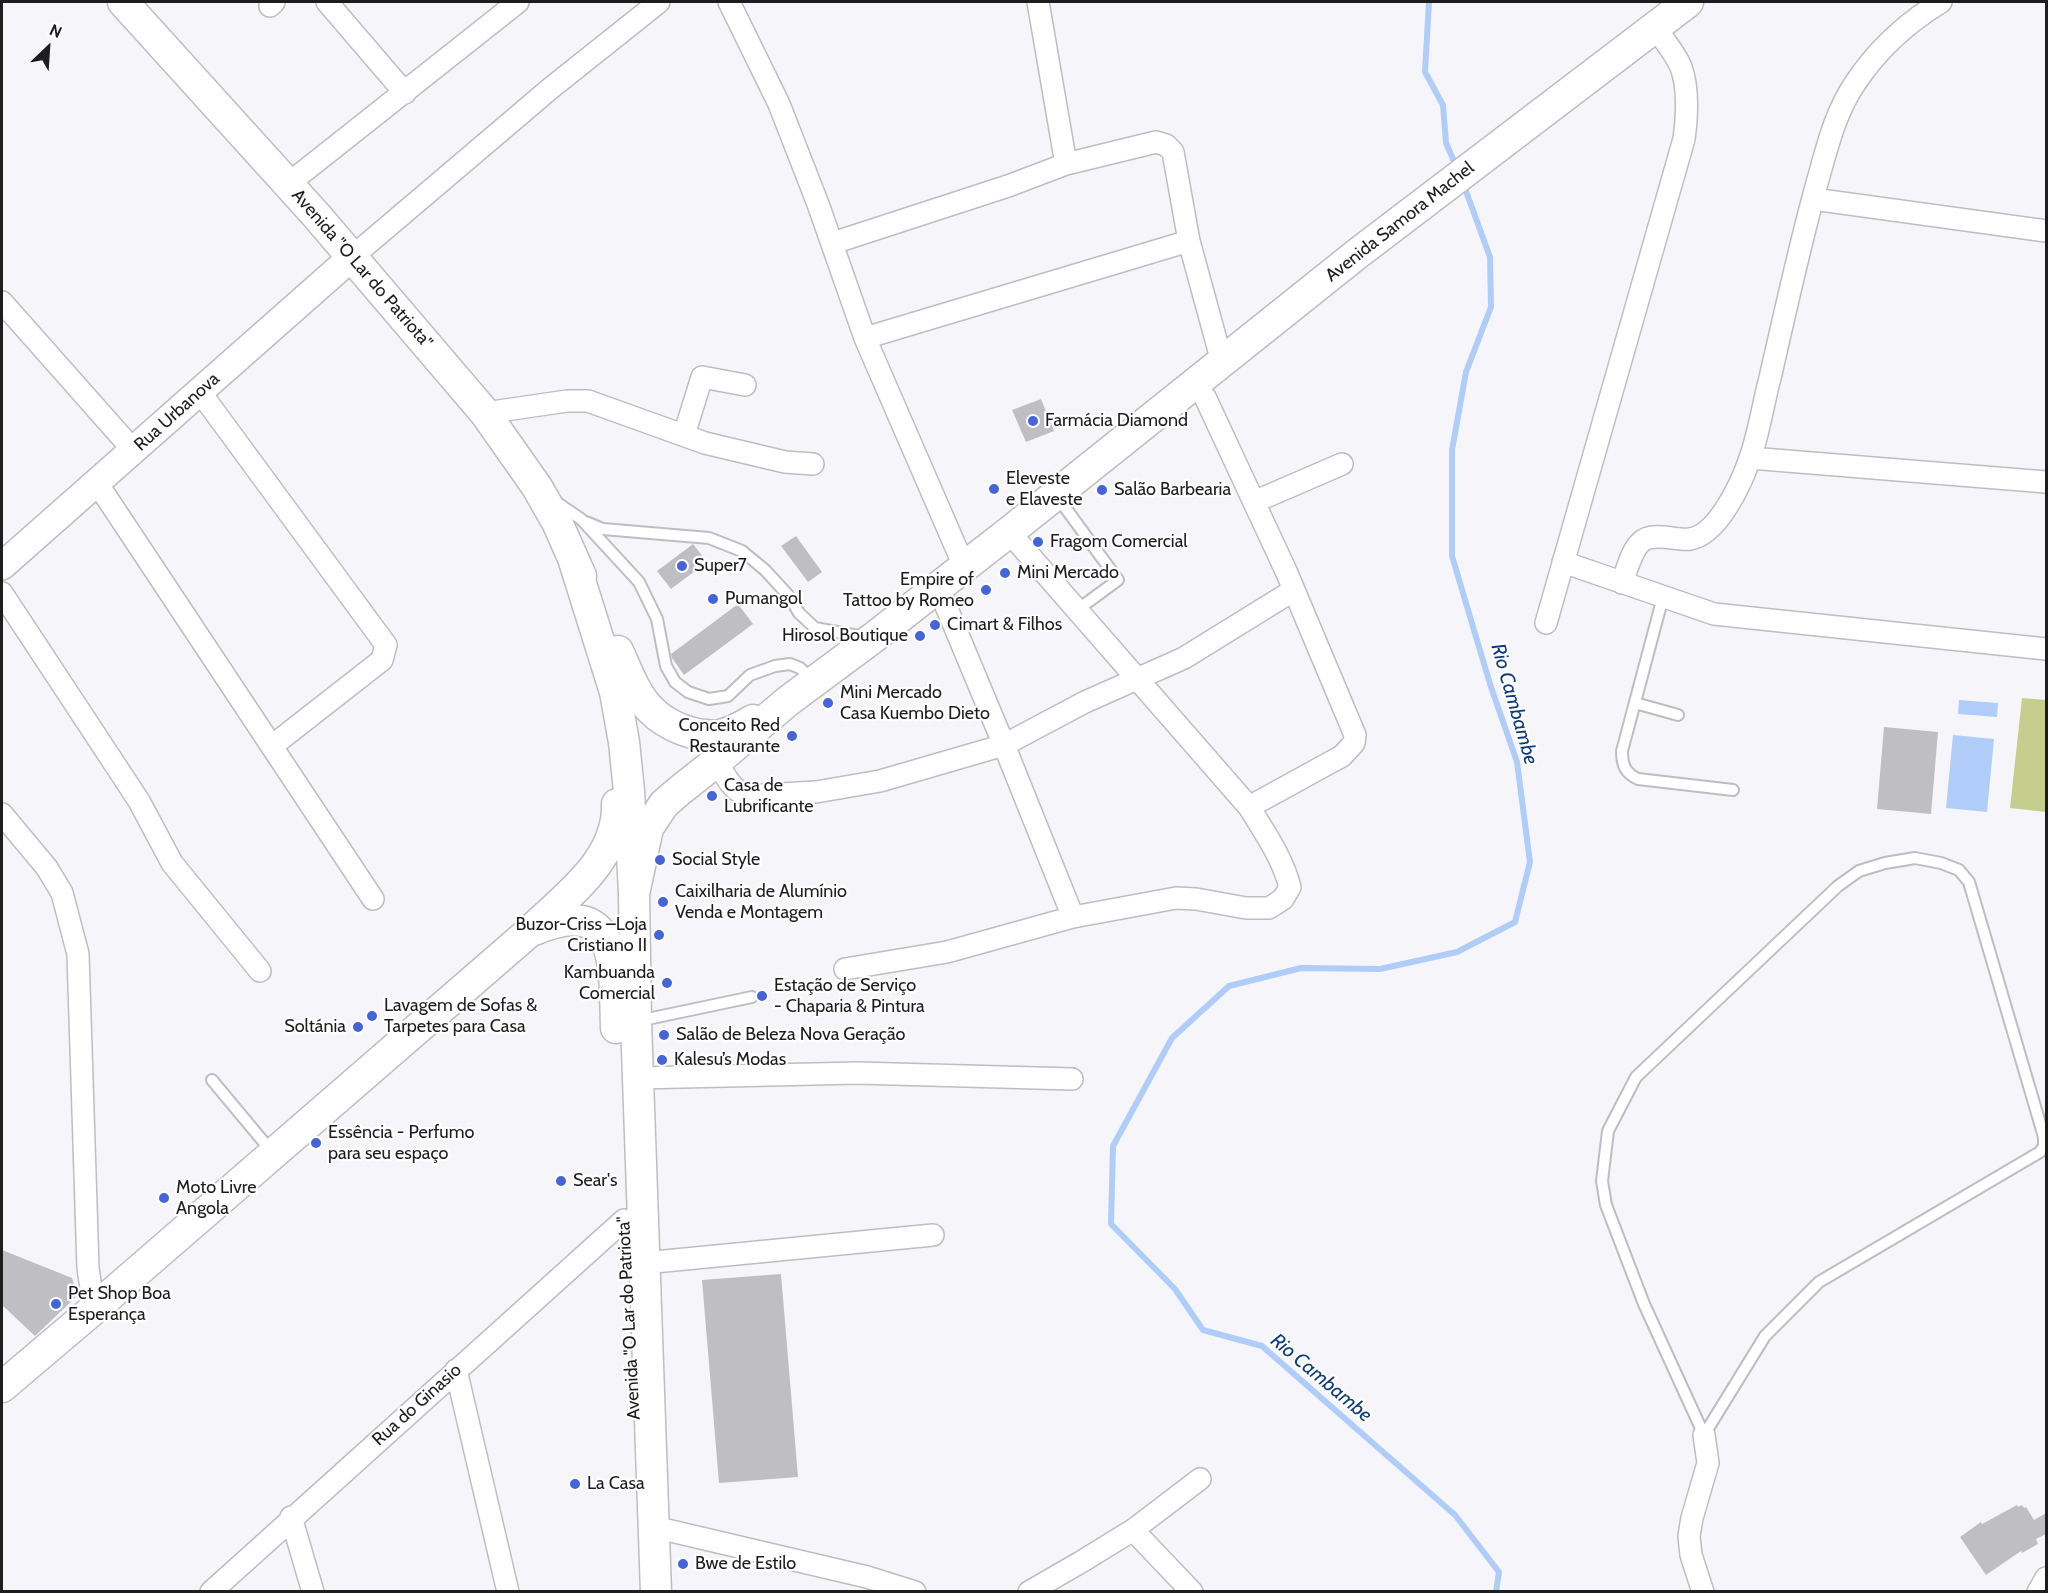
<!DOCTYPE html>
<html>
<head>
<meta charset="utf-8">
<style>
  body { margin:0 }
  #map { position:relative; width:2048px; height:1593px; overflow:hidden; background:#f6f6fa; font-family:Cabin,sans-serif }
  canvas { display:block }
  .frame { position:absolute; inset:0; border:3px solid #1d1d1e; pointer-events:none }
  .north { position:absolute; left:18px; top:18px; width:60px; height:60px; -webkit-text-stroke:4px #fff; paint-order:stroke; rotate:25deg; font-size:16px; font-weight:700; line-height:24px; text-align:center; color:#1d1d1e }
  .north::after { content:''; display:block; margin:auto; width:21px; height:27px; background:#1d1d1e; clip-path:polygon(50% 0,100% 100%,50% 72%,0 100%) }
</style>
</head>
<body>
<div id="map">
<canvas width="2048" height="1593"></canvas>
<div class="frame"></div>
<div class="north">N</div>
</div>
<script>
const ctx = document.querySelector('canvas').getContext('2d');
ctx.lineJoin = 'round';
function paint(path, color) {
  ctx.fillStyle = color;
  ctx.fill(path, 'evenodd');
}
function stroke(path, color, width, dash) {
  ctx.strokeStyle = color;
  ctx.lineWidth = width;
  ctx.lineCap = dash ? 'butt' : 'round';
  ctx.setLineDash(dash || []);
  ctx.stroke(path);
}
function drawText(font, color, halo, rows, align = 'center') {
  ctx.font = font + ' Cabin,sans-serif';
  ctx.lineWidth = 4.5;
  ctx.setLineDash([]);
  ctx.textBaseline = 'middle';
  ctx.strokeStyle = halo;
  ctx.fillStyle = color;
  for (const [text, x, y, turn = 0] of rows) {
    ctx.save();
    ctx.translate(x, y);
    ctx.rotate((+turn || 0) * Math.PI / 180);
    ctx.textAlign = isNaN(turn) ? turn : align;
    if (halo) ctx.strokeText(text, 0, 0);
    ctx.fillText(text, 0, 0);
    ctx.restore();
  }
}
const green = new Path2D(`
  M2022,698l24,2v112l-36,-4z`);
const water = new Path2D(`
  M1959,700l39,3 -1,14 -39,-3z
  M1953,735l41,4 -7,73 -41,-4z`);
const stream = new Path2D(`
  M1429,2l-4,70 18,33 3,38 11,25
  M1463,183l27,74 1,50 -25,65 -14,78v106l38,128 27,78 13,100 -15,60 -58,30 -77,17 -79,-1 -72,18 -57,52 -59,108 -2,78 64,65 28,41 59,16 193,169 44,57 -3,20`);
const building = new Path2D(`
  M1041,399l13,32 -28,11 -14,-32z
  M796,536l26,36 -14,10 -27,-36z
  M693,544l14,18 -36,27 -14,-18z
  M738,604l15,20 -69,51 -12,-17 -1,-4z
  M1884,727l54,5 -7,82 -54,-5z
  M2,1250l70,28 6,17 -43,41 -33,-31z
  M781,1274l17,203 -79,6 -17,-203z
  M2017,1505l1,2 4,-2 2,3 2,-1 8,13 12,-7v21l-10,5 2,5 -16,9 -1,-2 -35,24 -26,-38 21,-15 1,2z`);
const service = new Path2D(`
  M1056,495l62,85 -41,30
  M556,502l25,17 58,63 18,37 9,47 9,16 13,10 21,7 19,-3 22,-21 25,-9 15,-2 10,4 12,11
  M586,522l17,7 106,9 33,13 23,19 23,25 11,18 16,15 49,9
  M1663,597l-41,154c0,14 3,22 16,28l95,11
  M1635,703l43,12
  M1915,858l26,5 18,7 10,12 75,255v9l-4,6 -221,130 -54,54 -61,99 -60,-131 -38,-99 -4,-24 6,-50 28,-54 202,-191 21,-15 26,-8z
  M638,1021l114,-24
  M212,1080l60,72`);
const minor = new Path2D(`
  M327,2l78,91
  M729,2l50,102 39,100 47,134 99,228
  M1038,2l28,162
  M270,6l4,-4
  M288,184l230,-182
  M1813,199l233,32
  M833,243l175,-57 58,-22 90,-22 10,3 7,7 16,89 33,121
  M352,257l199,-169 108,-86
  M2,302l132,149
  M865,338l324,-97
  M200,392l186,253 -4,15 -110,86
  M1205,397l81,174 69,164 -1,8 -12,13 -93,51
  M485,413l82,-12h21l117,42 80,19 28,2
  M684,435l18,-58 43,8
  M1750,458l296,24
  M97,483l276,416
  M1254,502l88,-38
  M1563,562l151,52 332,35
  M1622,583c5,-13 9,-32 19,-41 12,-11 35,-1 49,-3 28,-4 52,-57 60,-81 9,-25 13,-54 20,-80 15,-65 29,-130 47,-195 10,-35 18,-71 39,-101 22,-33 52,-60 85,-80
  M938,587l66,158 69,172
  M2,593l137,208 33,62 88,108
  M1546,623l138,-484c3,-22 5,-50 -3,-72 -6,-14 -18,-28 -26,-40
  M717,761c8,15 14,28 30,35l69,-4 64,-11 124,-36 81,-43 99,-44 110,-68
  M2,814l45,54 15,25 16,61 10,314 6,41
  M845,969l102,-17 126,-35 103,-19 20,1 50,9h23l14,-9 7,-12c-8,-30 -25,-54 -41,-80l-240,-275
  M638,1078l220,-5 214,6
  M644,1263l289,-28
  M456,1370l52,222
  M291,1517l22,75
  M654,1527l213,50 48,15
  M1133,1530l59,62
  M211,1592l413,-372
  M1029,1592l52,-30 52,-32 67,-51
  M1703,1592l-12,-37 -2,-19 3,-18 16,-55 -4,-28
  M2038,1592l8,-14`);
const tertiary = new Path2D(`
  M2,566l350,-309`);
const secondary = new Path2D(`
  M123,2l193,213 169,198 52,74 20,35 24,54
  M573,558l42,134 9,50 5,49 5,103 2,127 20,571
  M618,651c9,19 17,43 32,58 16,17 46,29 69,26 12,-2 24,-9 34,-15
  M634,894l14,-66 16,-24 15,-13 38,-30 71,-60 85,-63 136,-106 348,-278 331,-252
  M534,930c87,-37 80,39 82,98
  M2,1387l92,-78 434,-376c37,-36 91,-73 89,-129`);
const markers = [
  [1033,421,6,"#4464d7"],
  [994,489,6,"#4464d7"],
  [1102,490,6,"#4464d7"],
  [1038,542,6,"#4464d7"],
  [682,566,6,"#4464d7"],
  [1005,573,6,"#4464d7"],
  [986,590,6,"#4464d7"],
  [713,599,6,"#4464d7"],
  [935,625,6,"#4464d7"],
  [920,636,6,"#4464d7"],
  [828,703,6,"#4464d7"],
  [792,736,6,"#4464d7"],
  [712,796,6,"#4464d7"],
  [660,860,6,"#4464d7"],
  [663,902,6,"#4464d7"],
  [659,935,6,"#4464d7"],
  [667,983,6,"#4464d7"],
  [762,996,6,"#4464d7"],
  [372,1016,6,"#4464d7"],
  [358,1027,6,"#4464d7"],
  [664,1035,6,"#4464d7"],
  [662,1060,6,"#4464d7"],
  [316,1143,6,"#4464d7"],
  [561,1181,6,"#4464d7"],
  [164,1198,6,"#4464d7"],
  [56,1304,6,"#4464d7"],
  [575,1484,6,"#4464d7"],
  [683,1564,6,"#4464d7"]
];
const streetNames = [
  ["Avenida Samora Machel",1400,222,-38],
  ["Avenida \"O Lar do Patriota\"",362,269,49],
  ["Rua Urbanova",177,412,-42],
  ["Avenida \"O Lar do Patriota\"",629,1318,-93],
  ["Rua do Ginasio",417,1405,-42]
];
const poiNames = [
  ["Farmácia Diamond",1045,421],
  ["Eleveste",1006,479],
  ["e Elaveste",1006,500],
  ["Salão Barbearia",1114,490],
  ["Fragom Comercial",1050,542],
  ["Super7",694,566],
  ["Mini Mercado",1017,573],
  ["Empire of",974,580,"right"],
  ["Tattoo by Romeo",974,601,"right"],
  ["Pumangol",725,599],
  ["Cimart & Filhos",947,625],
  ["Hirosol Boutique",908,636,"right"],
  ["Mini Mercado",840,693],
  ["Casa Kuembo Dieto",840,714],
  ["Conceito Red",780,726,"right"],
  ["Restaurante",780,747,"right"],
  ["Casa de",724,786],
  ["Lubrificante",724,807],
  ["Social Style",672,860],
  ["Caixilharia de Alumínio",675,892],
  ["Venda e Montagem",675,913],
  ["Buzor-Criss –Loja",647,925,"right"],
  ["Cristiano II",647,946,"right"],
  ["Kambuanda",655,973,"right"],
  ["Comercial",655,994,"right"],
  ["Estação de Serviço",774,986],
  ["- Chaparia & Pintura",774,1007],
  ["Lavagem de Sofas &",384,1006],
  ["Tarpetes para Casa",384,1027],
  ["Soltánia",346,1027,"right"],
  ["Salão de Beleza Nova Geração",676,1035],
  ["Kalesu’s Modas",674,1060],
  ["Essência - Perfumo",328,1133],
  ["para seu espaço",328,1154],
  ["Sear's",573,1181],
  ["Moto Livre",176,1188],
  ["Angola",176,1209],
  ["Pet Shop Boa",68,1294],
  ["Esperança",68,1315],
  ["La Casa",587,1484],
  ["Bwe de Estilo",695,1564]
];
const waterNames = [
  ["Rio Cambambe",1514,704,74],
  ["Rio Cambambe",1321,1378,40]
];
paint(green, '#c6ce8e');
paint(water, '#afcdf8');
stroke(stream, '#afcdf8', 6);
paint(building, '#bfbec2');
stroke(service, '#bebdc1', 14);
stroke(minor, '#bebdc1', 24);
stroke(tertiary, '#bebdc1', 30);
stroke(secondary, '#bebdc1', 33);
stroke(service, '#fff', 10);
stroke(minor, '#fff', 21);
stroke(tertiary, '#fff', 27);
stroke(secondary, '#fff', 30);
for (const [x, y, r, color] of markers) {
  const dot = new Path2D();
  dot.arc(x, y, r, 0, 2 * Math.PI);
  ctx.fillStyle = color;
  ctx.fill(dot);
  stroke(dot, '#fff', 2);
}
drawText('18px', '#1d1d1e', '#fff', streetNames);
drawText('18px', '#1d1d1e', '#fff', poiNames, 'left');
drawText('italic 20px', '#103c79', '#fff', waterNames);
</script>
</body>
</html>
